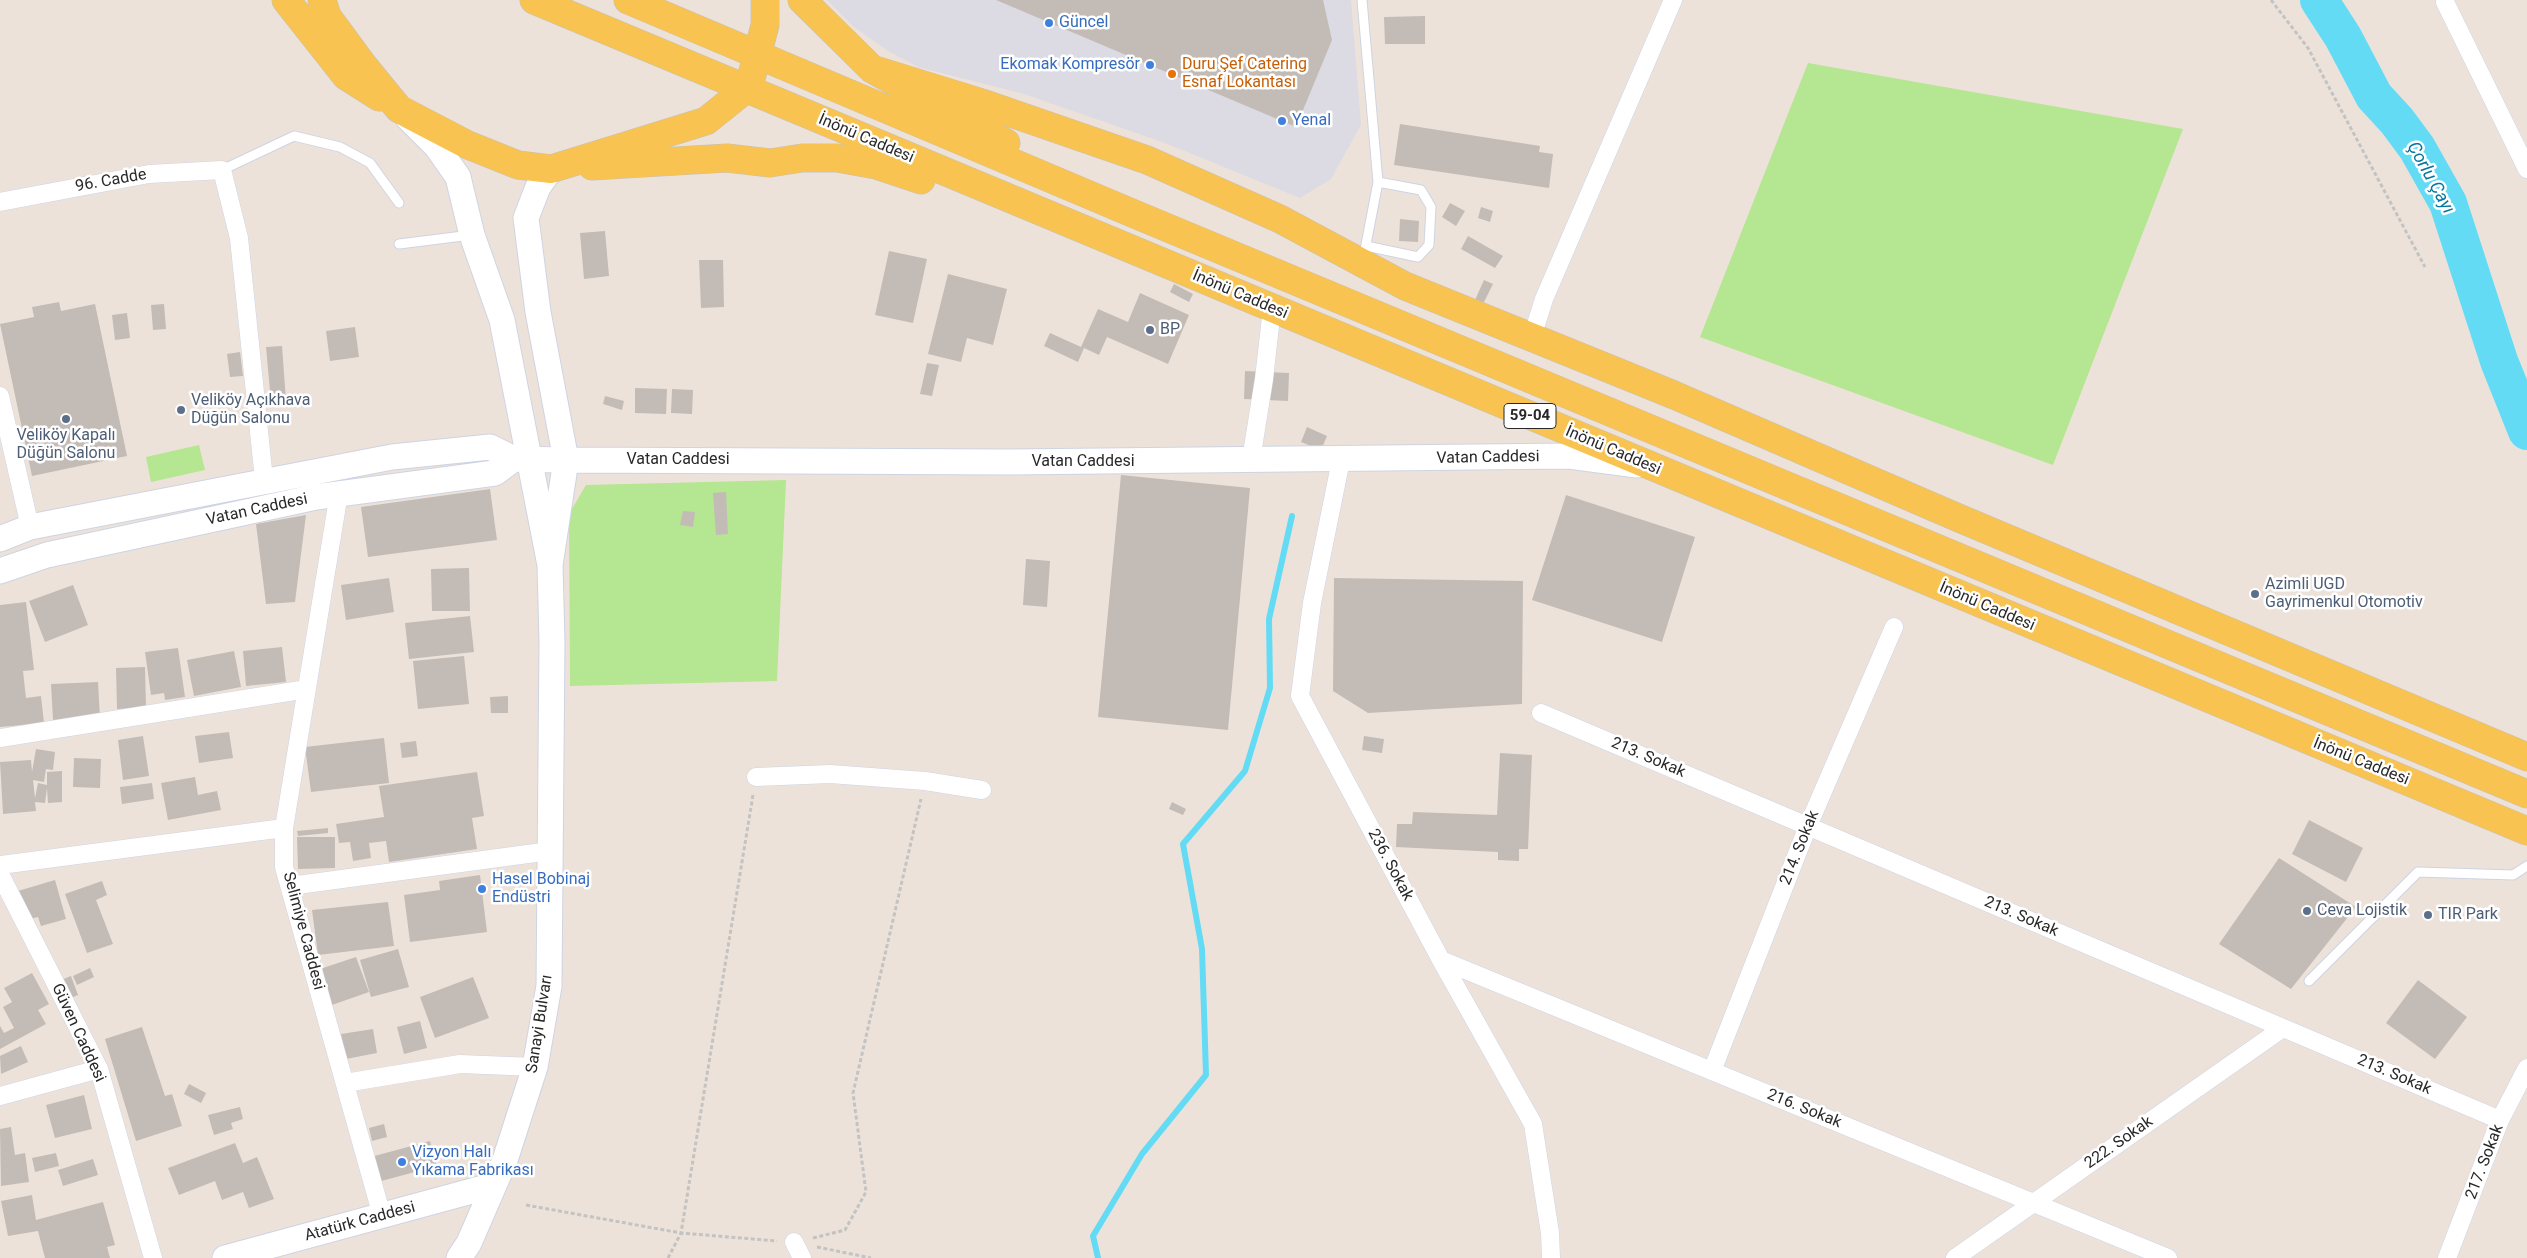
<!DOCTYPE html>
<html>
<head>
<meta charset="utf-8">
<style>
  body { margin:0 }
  canvas { display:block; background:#ece2d9 }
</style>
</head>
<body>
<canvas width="2527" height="1258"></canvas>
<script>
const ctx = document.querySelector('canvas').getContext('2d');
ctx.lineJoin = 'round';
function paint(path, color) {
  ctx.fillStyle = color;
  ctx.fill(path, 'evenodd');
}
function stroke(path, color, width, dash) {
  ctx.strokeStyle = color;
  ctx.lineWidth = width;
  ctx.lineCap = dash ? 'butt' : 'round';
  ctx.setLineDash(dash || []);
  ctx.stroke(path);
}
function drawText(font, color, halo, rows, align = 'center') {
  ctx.font = font + ' Roboto,sans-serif';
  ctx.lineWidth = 5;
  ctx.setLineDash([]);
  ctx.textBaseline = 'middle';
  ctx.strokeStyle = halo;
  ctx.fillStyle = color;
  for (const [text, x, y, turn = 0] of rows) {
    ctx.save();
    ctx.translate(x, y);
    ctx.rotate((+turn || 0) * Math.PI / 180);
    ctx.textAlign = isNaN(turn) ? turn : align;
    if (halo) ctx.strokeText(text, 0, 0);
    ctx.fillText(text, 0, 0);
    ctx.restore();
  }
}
const industrial = new Path2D(`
  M827,0h524l10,125 -30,54 -31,19 -135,-55 -141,-49 -106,-27 -30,-16 -34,-24z`);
const green = new Path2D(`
  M1808,63l375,66 -130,336 -353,-128z
  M199,445l6,25 -54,12 -5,-25z
  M786,480l-9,201 -207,5 -1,-172 17,-29z`);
const stream = new Path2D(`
  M1098,1258l-5,-22 49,-82 64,-79 -4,-126 -19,-105 62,-73 25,-83 -1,-69 23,-103`);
const river = new Path2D(`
  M2319,0l24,37 31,59 23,25 20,27 31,55 51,158 28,70`);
const building = new Path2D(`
  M996,0h327l9,40 -36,87z
  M1425,16v28h-40l-1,-27z
  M1400,124l140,22 -1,6 14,2 -4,34 -155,-23z
  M1450,203l15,8 -9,15 -14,-9z
  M1481,207l12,4 -3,11 -12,-4z
  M1400,219l19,2 -1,21 -19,-1z
  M605,231l4,45 -25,3 -4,-46z
  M1468,236l35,20 -8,12 -34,-19z
  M889,251l38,8 -14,64 -38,-8z
  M699,260h24l1,47 -23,1z
  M948,274l59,15 -14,56 -26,-7 -6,24 -33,-8z
  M1484,280l9,4 -10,20 -8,-4z
  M1174,284l19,10 -4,8 -19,-10z
  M1140,293l49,22 -21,49 -61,-27 -8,18 -15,-7 -6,14 -34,-16 6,-13 31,14 17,-38 30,13z
  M59,302l2,9 34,-7 32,152 -95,20 -32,-152 34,-7 -2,-10z
  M164,304l2,25 -13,1 -2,-25z
  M127,313l3,25 -15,2 -3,-25z
  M355,327l4,30 -29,4 -4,-30z
  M282,346l4,55 -15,1 -5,-55z
  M240,352l3,24 -13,1 -3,-23z
  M927,363l12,2 -7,31 -12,-2z
  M1245,371l44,2 -1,28 -44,-2z
  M635,388l32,1 -1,25 -31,-1z
  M672,389l21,1 -1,24 -21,-1z
  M605,396l19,5 -2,9 -19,-6z
  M1307,427l20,9 -6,14 -20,-8z
  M1121,475l129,13 -22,242 -130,-13z
  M490,489l7,51 -129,17 -7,-50z
  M726,492l2,42 -12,1 -3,-42z
  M1566,495l129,42 -33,105 -130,-42z
  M683,511l12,1 -2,15 -13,-2z
  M306,515l-11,87 -29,2 -10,-80z
  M1026,559l24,2 -3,46 -24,-2z
  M469,568l1,43h-38l-1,-42z
  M389,578l5,34 -48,8 -5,-35z
  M1334,578l189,3 -1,123 -154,9 -35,-22z
  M73,585l15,40 -43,17 -16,-41z
  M26,602l8,68 -11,1 3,27 15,-2 3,27 -44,4v-122z
  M470,616l4,36 -65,7 -4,-36z
  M282,647l4,35 -40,4 -3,-35z
  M178,648l7,49 -20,3 -1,-7 -13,2 -6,-43z
  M234,651l7,36 -47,9 -7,-36z
  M464,656l5,48 -51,5 -5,-48z
  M145,667l1,41 -29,1 -1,-41z
  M98,682l2,36 -47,2 -2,-36z
  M508,696v17h-17l-1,-16z
  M229,732l4,26 -34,5 -4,-27z
  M143,736l6,40 -26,4 -5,-40z
  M1364,736l20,3 -2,14 -20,-3z
  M384,738l5,45 -78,9 -6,-45z
  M416,741l2,15 -16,2 -2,-15z
  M36,749l19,3 -2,18 -7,-1 -2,13 -11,-2 2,18 3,-15 9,2v-13l15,-1v31l-14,1 -1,-15 -2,15 -10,-1 1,9 -33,3 -3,-52 31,-2 1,12z
  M1500,753l32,2 -4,94h-9v12l-21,-1v-8l-102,-5 1,-23h15l1,-12 84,3z
  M74,758l27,1 -1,29 -27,-1z
  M477,772l7,44 -12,2 5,31 -88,13 -3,-21 -17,2 2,15 -18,3 -3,-19 -11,1 -3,-19 48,-7 -5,-31z
  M195,777l3,18 19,-4 4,19 -53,10 -7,-37z
  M152,783l2,16 -32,5 -2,-17z
  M1172,802l14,7 -3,6 -14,-6z
  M2309,820l54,28 -17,34 -54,-28z
  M328,828v5l-30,3 -1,-5z
  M297,837h38v31l-37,1z
  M2279,858l77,49 -65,82 -72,-45z
  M480,875l7,57 -77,10 -6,-47 36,-5 -1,-9z
  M55,880l11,39 -25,7 -3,-9 -12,3 -8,-29z
  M102,881l5,14 -11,5 17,44 -26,9 -22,-59z
  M388,902l6,44 -76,9 -6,-45z
  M398,949l11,38 -38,10 -11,-37z
  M356,957l13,35 -37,13 -12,-36z
  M90,968l4,9 -17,8 -4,-9z
  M32,973l17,31 -11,6 8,14 -46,25v-23l4,7 10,-5 -11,-21 9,-5 -8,-14z
  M71,976l7,19 -10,4 -7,-19z
  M473,977l16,41 -54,20 -15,-41z
  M2418,980l49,37 -32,42 -49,-36z
  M420,1021l7,27 -23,6 -7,-27z
  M142,1027l23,69 7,-2 10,32 -46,15 -31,-102z
  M373,1029l4,24 -31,6 -5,-25z
  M21,1046l7,16 -27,12 -1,-18z
  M189,1084l17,9 -5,10 -17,-9z
  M84,1095l8,34 -37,9 -9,-33z
  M240,1107l3,12 -12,4 2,6 -19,6 -6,-20z
  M384,1124l3,13 -15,4 -3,-13z
  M11,1127l4,28 10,-2 4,29 -28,4 -1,-57z
  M430,1141l7,25 -63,17 -7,-25z
  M235,1143l8,20 14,-6 17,42 -25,9 -6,-16 -21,8 -7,-19 -36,14 -11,-27z
  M56,1153l3,13 -24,6 -3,-14z
  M93,1159l5,16 -35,11 -5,-16z
  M32,1195l4,25 67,-18 12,43 -8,2 3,11h-65l-7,-27 -30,5 -7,-35z`);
const path = new Path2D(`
  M2271,0l37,48 117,219
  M526,1205l155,28 96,8
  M813,1238l32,-8 21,-38 -13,-99 68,-294
  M817,1247l54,11
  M668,1258l13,-25 72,-438`);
const lane = new Path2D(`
  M1362,0l16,182 -15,78
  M222,170l72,-34 46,11 30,16 29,40
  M399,244l72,-9
  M1366,246l52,11 11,-12 2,-38 -10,-17 -43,-8
  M2309,981l109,-109 95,3 14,-9`);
const street = new Path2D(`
  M2445,2l82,167
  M0,202l149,-28 73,-4 17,68 25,242
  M1532,337l12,-38 129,-299
  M0,396l30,131
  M1251,460l13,-81 8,-71
  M1341,460l-29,143 -12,93 141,264 92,164 17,109 1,25
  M339,493l-55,335v39l98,349
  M1541,713l959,407
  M0,738l307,-49
  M756,777l74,-3 95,7 57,9
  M0,865l284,-37
  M0,874l99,195 54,189
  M290,886l260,-35
  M1441,960l727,298
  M1712,1071l96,-245 86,-199
  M345,1083l115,-19 75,3
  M0,1096l99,-27
  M794,1242l8,16
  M1955,1258l328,-230
  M2447,1258l53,-138 27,-52`);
const secondary = new Path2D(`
  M408,118l29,29 21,30 14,58 30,85 48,245 16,-105 -28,-148 -12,-94 12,-31 13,-18
  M0,539l30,-12 362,-70 98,-10 24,12 52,1 444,2 559,-6 68,9
  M0,571l47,-16 269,-58 179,-24 19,-14
  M225,1258l269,-73
  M459,1258l10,-15 36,-83 30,-93 14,-81 3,-344 -2,-77`);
const primary = new Path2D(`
  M286,0l60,76 33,21
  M322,0l5,16 36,49 36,44 69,36 50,20 33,4 155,-48 40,-32 6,-14 13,-50v-25
  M534,0l1993,831
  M628,0l504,213 1395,581
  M802,0l70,69 134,74
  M872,69l110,34 165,57 133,59 125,67 269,109 280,121 573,241
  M592,166l135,-8 43,5 32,-5h35l39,7 45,15`);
const markers = [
  [1049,23,5,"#3f7fe0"],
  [1150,65,5,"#3f7fe0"],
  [1172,74,5,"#e8710a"],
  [1282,121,5,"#3f7fe0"],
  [1150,330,5,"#5c6f8a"],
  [181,410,5,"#5c6f8a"],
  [66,419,5,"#5c6f8a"],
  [2255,594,5,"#5c6f8a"],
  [482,889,5,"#3f7fe0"],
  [2307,911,5,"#5c6f8a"],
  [2428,915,5,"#5c6f8a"],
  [402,1162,5,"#3f7fe0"]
];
const shields = [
  [1530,416,52]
];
const shieldNames = [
  ["59-04",1530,416]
];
const shopNames = [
  ["Güncel",1059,23],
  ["Ekomak Kompresör",1140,65,"right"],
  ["Yenal",1292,121],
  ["Hasel Bobinaj",492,880],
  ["Endüstri",492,898],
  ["Vizyon Halı",412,1153],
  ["Yıkama Fabrikası",412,1171]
];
const foodNames = [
  ["Duru Şef Catering",1182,65],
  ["Esnaf Lokantası",1182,83]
];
const streetNames = [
  ["İnönü Caddesi",866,139,23],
  ["96. Cadde",111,181,-10],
  ["İnönü Caddesi",1240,295,23],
  ["İnönü Caddesi",1613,451,23],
  ["Vatan Caddesi",1488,458,-1],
  ["Vatan Caddesi",678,460],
  ["Vatan Caddesi",1083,462],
  ["Vatan Caddesi",257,510,-12],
  ["İnönü Caddesi",1987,607,23],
  ["213. Sokak",1648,758,23],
  ["İnönü Caddesi",2361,762,22],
  ["214. Sokak",1800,848,-68],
  ["236. Sokak",1390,865,62],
  ["213. Sokak",2021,917,23],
  ["Selimiye Caddesi",303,931,75],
  ["Sanayi Bulvarı",540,1024,-81],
  ["Güven Caddesi",78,1033,65],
  ["213. Sokak",2394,1075,23],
  ["216. Sokak",1804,1109,22],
  ["222. Sokak",2119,1143,-35],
  ["217. Sokak",2485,1162,-69],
  ["Atatürk Caddesi",360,1222,-15]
];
const serviceNames = [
  ["BP",1160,330],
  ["Veliköy Açıkhava",191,401],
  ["Düğün Salonu",191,419],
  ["Veliköy Kapalı",66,436,"center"],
  ["Düğün Salonu",66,454,"center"],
  ["Azimli UGD",2265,585],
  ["Gayrimenkul Otomotiv",2265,603],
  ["Ceva Lojistik",2317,911],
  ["TIR Park",2438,915]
];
const waterNames = [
  ["Çorlu Çayı",2430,178,61]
];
paint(industrial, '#dcdae3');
paint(green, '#b5e691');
stroke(stream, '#64dbf5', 6);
stroke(river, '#64dbf5', 38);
paint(building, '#c3bcb6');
stroke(lane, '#ced4e3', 11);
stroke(street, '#ced4e3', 19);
stroke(secondary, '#ced4e3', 27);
stroke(primary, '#c3c3c3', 29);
stroke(path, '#c3c3c3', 3, [4, 2.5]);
stroke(lane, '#fff', 9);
stroke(street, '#fff', 18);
stroke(secondary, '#fff', 25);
stroke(primary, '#f8c351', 28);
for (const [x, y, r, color] of markers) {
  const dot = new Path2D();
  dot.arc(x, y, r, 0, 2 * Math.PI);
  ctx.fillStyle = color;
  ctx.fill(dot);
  stroke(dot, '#fff', 2);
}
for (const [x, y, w] of shields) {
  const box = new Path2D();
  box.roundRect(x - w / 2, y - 12.5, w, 25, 4);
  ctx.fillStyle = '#fff';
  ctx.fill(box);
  stroke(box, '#282828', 1);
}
drawText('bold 15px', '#282828', null, shieldNames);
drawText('16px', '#366cbe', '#fff', shopNames, 'left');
drawText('16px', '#c56008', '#fff', foodNames, 'left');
drawText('16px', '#282828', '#fff', streetNames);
drawText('16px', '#4e5e75', '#fff', serviceNames, 'left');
drawText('italic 18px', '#05779f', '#fff', waterNames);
</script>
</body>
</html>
